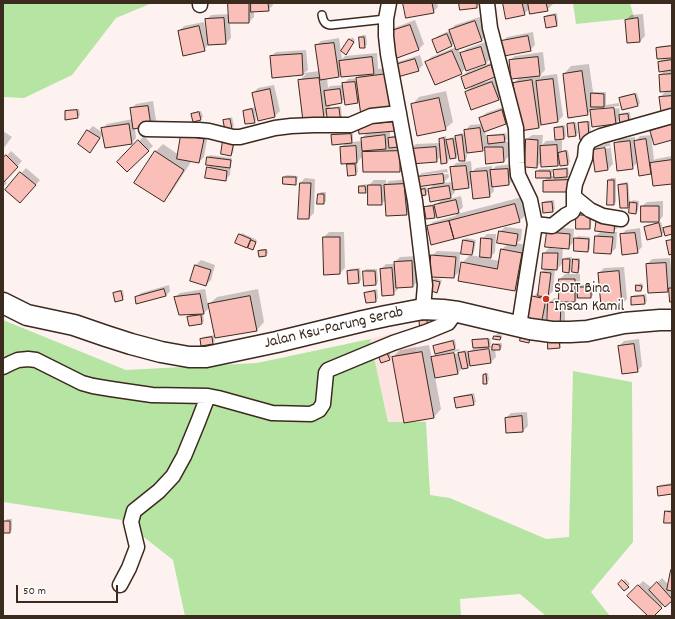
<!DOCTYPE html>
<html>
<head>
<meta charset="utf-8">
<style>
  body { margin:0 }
  #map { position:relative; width:675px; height:619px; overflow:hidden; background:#fef2f1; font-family:Dekko,sans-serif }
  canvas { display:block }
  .frame { position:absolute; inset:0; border:4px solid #3b2a1e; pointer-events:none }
  .scale { position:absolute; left:16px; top:585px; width:102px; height:18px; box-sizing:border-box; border:2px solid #3b2a1e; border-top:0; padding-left:5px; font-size:12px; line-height:14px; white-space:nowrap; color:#3b2a1e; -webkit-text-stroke:3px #fff; paint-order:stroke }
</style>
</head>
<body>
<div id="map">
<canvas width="675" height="619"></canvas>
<div class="frame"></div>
<div class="scale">50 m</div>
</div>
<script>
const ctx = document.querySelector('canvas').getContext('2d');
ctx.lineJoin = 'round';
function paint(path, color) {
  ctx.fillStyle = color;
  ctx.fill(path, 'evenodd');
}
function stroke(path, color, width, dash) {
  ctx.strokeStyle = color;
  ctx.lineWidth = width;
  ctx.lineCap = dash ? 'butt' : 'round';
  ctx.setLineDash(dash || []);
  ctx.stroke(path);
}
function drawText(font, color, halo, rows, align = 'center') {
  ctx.font = font + ' Dekko,sans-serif';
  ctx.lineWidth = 3;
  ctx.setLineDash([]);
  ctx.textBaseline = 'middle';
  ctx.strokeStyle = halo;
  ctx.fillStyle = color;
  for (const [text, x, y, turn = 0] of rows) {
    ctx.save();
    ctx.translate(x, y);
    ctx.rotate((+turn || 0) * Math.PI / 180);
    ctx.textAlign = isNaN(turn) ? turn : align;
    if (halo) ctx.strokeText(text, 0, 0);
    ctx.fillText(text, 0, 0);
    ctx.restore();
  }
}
const built = new Path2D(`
  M413,328l13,94h-38l-18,-83z`);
const green = new Path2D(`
  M3,3h149l-36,15 -44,57 -48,23 -21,-1z
  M573,3h57l4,15 -58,6z
  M3,320l123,50 131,-7 113,-24 18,83h38l4,73 20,3 96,41 23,-2 4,-166 59,11 1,160 -42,50 19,24h-64l-26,-22 -60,5 1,17h-276l-12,-56 -51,-40 -119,-18z`);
const shadow = new Path2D(`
  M229,3h44v2l-5,5 -14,1v6l-5,5h-19l1,16 -5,5 -17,1 -5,6 -25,-19 5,-5 20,-4 2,10h1l-1,-12 5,-5 19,-1z
  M404,3h33l1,4 -5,5z
  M504,3h50l-7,7 -17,-2 -6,6z
  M557,13l1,10 -2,2 -11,-8 2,-2z
  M643,14l2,22 -5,5 -14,-21 5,-5z
  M480,17l7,19 -5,4 -24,9 3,5 5,-5 19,-7 6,16 -5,5 -19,6 -1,-1 -5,5 -34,-11 4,-5 25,-10 -2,-5 -2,3 -15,6 -4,-10 5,-5 13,-6 4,-5z
  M415,20l9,24 -5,5 -21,7 -8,-23 4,-5z
  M533,32l2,13 -5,5 -28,-8 5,-5z
  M363,35h3l1,9 -2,3 -5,-10z
  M352,37l3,3 -7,11 2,-11z
  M339,38l3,21 3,-3 32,-3 1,16 13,-2 6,-5 23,-7 3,10 -5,5 -22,7 -38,25 -13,-3 -4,3 -11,2v4l11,-2 1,15 -15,-8 -4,5 -24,-37 7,-7 -33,3 -2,-21 5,-4 30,-2 2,20 -4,3 16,-2 -4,-25 5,-5zM341,74h20l-4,4 -9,1 -5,6 -13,1 -2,2 -1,-10 12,-2z
  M672,45v12l-15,-9 3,-2z
  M543,52l2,18 -5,5v3l2,-2 15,-2 6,42 -5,5 -15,2 -4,5 -25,-45 6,-6 -10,-17 5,-4z
  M672,58v52l-12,-13 7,-7 -7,-15 5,-5 -6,-8 2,-2z
  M496,61l4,10 -5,5 -11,4 1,2 12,-4 6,16 -5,5 -32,-7 8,-8 -12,-7 5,-5z
  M589,64l4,28h13v13l13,-2 1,12 2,-2 8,-1 1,9 -2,2 -9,-4 -4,4 -23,3 -2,-16 -4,4 -23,-40 7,-8zM619,106l1,2 -25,3v-2z
  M274,85l6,26 -5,5 -17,3 -1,-8h-2l1,9 -2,2 -10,-11 2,-2 10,-2 -3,-14 5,-5z
  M446,91l7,31 -8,7 -33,-24 7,-8z
  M637,93l3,10 -2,2 -18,-7 2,-2z
  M153,101l3,19 -5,5 -16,2 1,11 -4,5 -29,-9 -8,12 -5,5 -11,-7 9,-13 5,-5 10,7 -1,-4 5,-5 26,-5 -2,-10 5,-5z
  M506,106l5,12 -5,5 -21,7 2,13h1v-6l2,-2 16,-2 1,6 -4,3h5l1,14 -5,5 -17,1 -1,-15 -4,3 -16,-20 4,-5 13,-1 -2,-6 5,-5z
  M79,109l1,6 -2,2 -12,-5 2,-2z
  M201,111l2,6 -3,2 -8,-5 3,-2z
  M232,117l2,9 -2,2 -6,1 -2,-8 3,-2z
  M399,118l-9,13v6l2,-1 8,-1 4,12 1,19 -5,5 -37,-19 3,-3 -5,1 1,7 -5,5 1,10 -3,2 -7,-9 3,-3 -10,-15 5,-4 -13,-7 2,-2 18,-2v8l-1,2 10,-1v-3l6,-6 -9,-7z
  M582,121h8l1,16 -12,-13z
  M672,121v18l-21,-4 3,25 2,-1 16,-3v27l-20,-12 -2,2 -12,-11 -6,6 -17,-24 5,-5 15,-2v5l5,-6 12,-1 -1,-4 5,-5z
  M576,122l2,11 -3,3 -7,-11 2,-2z
  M565,125l1,11 -2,2 -9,-10 2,-2z
  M3,131l9,6 -9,12z
  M464,133l3,24 -2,3h-5l-1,-6 -4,3 -6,-6h-1l1,9 -2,2 -5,-6 -6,5 -25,-12 5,-5 24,-1v-4l2,-2 4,-1 1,5 3,-3 5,-1 1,6h1l-1,-7 3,-2z
  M208,134l-4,23 -5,5 -12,-2 4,2 -20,31 -7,7 -9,-48 8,-8 16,11 3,-20z
  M532,135h11l-1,10 4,-4 16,-1v11l6,-1 2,12 -3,2 -6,-2 -3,3 -16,-4 -5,6 -10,-28z
  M144,136l9,10 -26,25 -9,-9z
  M235,140l-2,13 -2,2 -9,-1z
  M610,143l3,21 -5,5 -15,-19 5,-5zM610,146v2l-13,2v-2z
  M11,151l11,10 -18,19 3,3 -4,4v-27z
  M210,155l22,3 -2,17 -5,5 -17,-12 3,-3 -3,-8z
  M471,161l1,11 4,-4 16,-2v4l4,-4 17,-2 1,16 -5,4 -16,2 1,5 -5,5 -17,-13 -4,4 -14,2 1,3 -6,7 12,-3 2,11 -5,5 -21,3 -2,2 -9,-10 2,-2 7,-1v2l7,-7 -13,-8 -4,3 -6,-4 2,-2 6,-1v4l8,-8 -18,-6 5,-4 25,-4 2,8 -6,6 10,-1 -2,-14 5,-5zM448,172v2l-27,3v-2z
  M568,167l1,7 -2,2h5v10l-28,-5 4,-4 -11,-5 2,-3h13v6l-1,1h4l-1,-5 2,-2z
  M26,168l14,12 -15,17 -19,-7z
  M286,175l12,1 -1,5 -2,3 -11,-6z
  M305,178l10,1 -1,34 -5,5 -9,-35z
  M611,178h5v24l-2,2 -5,-24z
  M408,179l3,30 -5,5 -20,-14 -5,4 -12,-19 5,-5h12v4l3,-3z
  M628,182l2,22 3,-4 6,1 -1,10 -3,2 -4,-9 -4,3 -8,-22 2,-2z
  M367,184v6l-2,2 -5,-5 2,-2z
  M321,192h5v9l-2,2h-6l1,-9z
  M522,197l5,17 -8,7 -91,6 5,-5 22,-6 2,-2z
  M554,200l1,9 -2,2 -10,-8 2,-2z
  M663,201v15l-4,5 -17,-15 5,-4z
  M579,213h13l-1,13 -2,2 -12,-13z
  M619,214l-1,13 -5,5h4l-1,16 -5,5 -16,-1 1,-16z
  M661,222l2,7 3,-3 6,-1v8l-7,-1 -4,3 -16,-8 2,-2z
  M505,227l17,2 -1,11 -4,3 12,3 -7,36 -8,8 -52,-27 9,-9 -11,-1 -1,19 -5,5 -23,-1 1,-20 5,-5 25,1 2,-12 2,-2 10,2 -2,12 -4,3 11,2 1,-18 5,-5h9l-1,18 -6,7 11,2 2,-12 6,-5 -8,-12z
  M553,227l21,2 -1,14 -5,5 -5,-1 -1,17 -5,5h-2l-2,22 -3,3 -1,9 5,-5h6v-19l5,-5h15v11h13v10l-2,2h-12l-4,4h-10v21l-5,4 -11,-15h-2l-1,8 -5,5 -8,-27 5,-5h1l3,-20 3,-3 -1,-16 5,-5 11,1v-2l-14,-1z
  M640,228l2,19 -5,5 -16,-17 5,-5z
  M329,232h15l1,36 -5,5 -16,-36z
  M242,233l15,7 -2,6 -2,3 -16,-7 3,-7z
  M578,236l12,1v12l-3,2 -12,-12z
  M261,249h6l1,4 -2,2 -7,-4z
  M417,256l1,25 -5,5 -15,1v2l-5,5 -12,-25 5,-5h9v-2l5,-5z
  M567,257h5l-1,13 -2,2 -5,-1v-12z
  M576,258h4v11l-3,3 -3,-12z
  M670,258l2,22v21l-2,-13 -2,3 -21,-27 5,-5z
  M201,260l14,5 -4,15 -5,5 -10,-20z
  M624,267l3,32 -5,5 -23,-31 5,-5z
  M360,268l1,12 -2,2 -11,-11 2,-2z
  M366,269h11l1,13 -2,2 -12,-12z
  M435,278l7,2 -3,9 -2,3 -4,-12z
  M640,283l3,1v4l-2,2 -4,-4z
  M169,285l1,6 -4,5 -30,2 5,-5z
  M205,289l3,16 9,-8 41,-8 6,33 -7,8 -43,8 1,3 -2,2 -12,-3 2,-3 12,-2 -5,-28 -6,6h-1l1,8 -2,2 -14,-6 4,-4 -17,-16 5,-4z
  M377,289l1,9 -2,3 -9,1 -2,-9 3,-2z
  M123,290l1,7 -2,2 -8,-5 2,-3z
  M646,294l1,7 -2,2 -13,-6 2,-2z
  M422,319h7l1,9 -10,-6z
  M496,330l7,1 -4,3 3,1v2l-2,2h-5v-3l3,-3 -3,-1z
  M490,338l1,6 -2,2 5,-1 2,-2h6v4l-2,2h-5l1,8 -5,5 -20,2 -3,3h-5l-5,6 -23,4 6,32 -7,8 -41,-60 7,-7 29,-5 3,13 4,-5 -2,-7 3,-2 18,-5 1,7 -3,4 6,-1 1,4 2,-2 5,-1 1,4 6,-6 -1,-7 2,-2zM494,348l1,2 -22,2v-2zM459,351l1,2 -24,4v-2z
  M561,339v6l-2,2 -10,1z
  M639,339l3,27 -5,5 -18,-25 5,-5z
  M389,351l2,6 -2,2 -7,-6z
  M486,373h2l1,7 -3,3 -2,-8z
  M474,393l2,9 -3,2 -17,-6 2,-2z
  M527,412l1,14 -5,5 -16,1 -1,-14 5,-5z
  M672,483v10l-14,-6 2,-2z
  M668,510h4v12l-6,-10z
  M7,519h5v11l-3,2 -4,-10z
  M672,571v28l-8,5 -11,12h-4l-21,-20 15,-15 9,7 10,-10 7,7z
  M625,579l5,5 -6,5 -4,-5z`);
const building = new Path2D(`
  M228,3h21v20h-20z
  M251,3h17l1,8 -18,1z
  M403,3h29l2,10 -28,5z
  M459,3h18v5l-17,2z
  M503,3h19l3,12 -19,4z
  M528,3h18l2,8 -18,3z
  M555,15l2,11 -11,2 -2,-11z
  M224,18l2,26 -18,1 -3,-26z
  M638,18l2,24 -13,1 -2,-23z
  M475,21l7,20 -26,9 -7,-20z
  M410,25l9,25 -22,8 -9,-26z
  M199,26l6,25 -22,5 -5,-25z
  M447,34l5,12 -15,7 -5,-13z
  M528,36l3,15 -27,5 -3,-15z
  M359,37h5l1,11h-5z
  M349,39l5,3 -8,13 -5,-4z
  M334,43l5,34 -19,3 -5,-35z
  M672,46v12l-15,1 -1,-11z
  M481,47l5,17 -20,7 -6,-18z
  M452,51l10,23 -27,11 -10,-23z
  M302,54l1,21 -31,3 -2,-22z
  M372,57l2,17 -33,3 -2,-16z
  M538,57l2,19 -29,3 -2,-19z
  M415,59l4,12 -25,7 -3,-12z
  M672,60v10l-13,2 -1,-10z
  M491,65l4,12 -30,12 -4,-12z
  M582,71l6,44 -20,3 -5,-44z
  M387,74l5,37 -31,5 -5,-38z
  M672,74v17l-12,1 -1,-17z
  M319,78l5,40 -21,3 -5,-41z
  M553,79l5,43 -17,3 -5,-44z
  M532,80l7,48 -19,3 -7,-48z
  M355,82l3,21 -13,2 -3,-22z
  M492,82l7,18 -28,10 -6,-18z
  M270,89l5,28 -17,4 -6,-28z
  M340,89l2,14 -16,3 -2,-15z
  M591,93l13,1v13h-13z
  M635,94l3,12 -16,4 -3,-12z
  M672,96v15l-11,1 -2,-15z
  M439,98l7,32 -29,6 -6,-32z
  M148,106l3,20 -18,3 -3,-21z
  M339,108l2,16 -13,1 -2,-16z
  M614,108l2,16 -24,3 -2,-17z
  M252,109l3,14 -10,1 -2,-13z
  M77,110l1,8 -13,2v-9z
  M502,110l4,14 -22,8 -5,-14z
  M199,112l2,8 -8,2 -2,-8z
  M628,114l1,10 -9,1 -1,-10z
  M230,119l2,10 -7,2 -2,-11z
  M395,122l1,9 -37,3 -1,-9z
  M588,122l1,18h-9l-2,-17z
  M574,123l2,13 -8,1 -1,-13z
  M129,124l3,20 -27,4 -4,-20z
  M671,124l1,4v12l-18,5 -4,-14z
  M563,127l1,12 -9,1 -1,-12z
  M480,128l3,23 -16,2 -3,-23z
  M87,130l13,8 -10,15 -12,-9z
  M351,134l1,9 -20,2 -1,-10z
  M181,135l23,4 -5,24 -22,-4z
  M385,135l1,14 -24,2 -1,-13z
  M462,135l3,26h-6l-4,-25z
  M504,135l1,7 -17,2 -1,-8z
  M398,137l1,10 -10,1 -1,-10z
  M444,138l3,25 -6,1 -2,-25z
  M453,139l3,19 -6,1 -4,-19z
  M526,139l12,1 -1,28 -12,-1z
  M646,139l5,35 -12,2 -5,-35z
  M138,140l11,11 -22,21 -10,-10z
  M223,140l11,2 -3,14 -10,-2z
  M630,141l3,28 -16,2 -3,-28z
  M557,145l1,21 -17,1 -1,-21z
  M356,146l1,17 -16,1 -1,-17z
  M436,147l1,15 -26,2 -1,-15z
  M485,147h18l1,15 -18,2z
  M605,148l3,22 -13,2 -3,-22z
  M155,151l29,19 -20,32 -30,-19z
  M400,151v21h-37l-1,-20z
  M566,151l2,14 -8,1 -2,-13z
  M6,155l12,12 -15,16v-25z
  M207,157l24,3 -1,8 -24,-3z
  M672,160v24l-19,2 -3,-23z
  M347,164h8l1,11 -8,1z
  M466,166l3,22 -16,2 -3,-23z
  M207,167l20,4 -1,10 -21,-3z
  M508,169l1,16 -17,2 -2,-17z
  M567,169v8l-13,1 -1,-8z
  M487,171l3,26 -17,2 -3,-27z
  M536,171h14l1,7h-15z
  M20,172l16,13 -16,18 -15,-13z
  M443,174l1,9 -27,4 -1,-10z
  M283,177h13v8l-13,-1z
  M568,180v12h-25v-11z
  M608,180h6v25h-7z
  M300,183h11l-2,36h-11z
  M404,184l3,31 -21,1 -2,-31z
  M627,184l1,24h-8l-2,-23z
  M368,185h13l1,20h-14z
  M359,186h6l1,7h-7z
  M449,186l2,12 -21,4 -2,-13z
  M425,189l1,6 -8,1v-6z
  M318,194h6v10h-7z
  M456,200l3,13 -22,5 -3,-13z
  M552,202l1,10 -10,1 -1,-10z
  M630,202l7,1 -1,11 -7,-1z
  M515,204l5,18 -66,17 -5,-18z
  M433,206l2,12 -9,1 -2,-12z
  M641,206h18v16h-18z
  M576,215h14v14h-14z
  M597,217l18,2 -1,14 -19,-2z
  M449,221l5,18 -23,6 -4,-19z
  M659,223l3,13 -15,4 -3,-13z
  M672,226v8l-7,2 -2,-8z
  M499,231l19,3 -2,12 -19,-3z
  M547,232l23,2 -1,15 -24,-2z
  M635,233l3,20 -16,2 -2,-21z
  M239,234l12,5 -4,9 -12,-5z
  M595,236l18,1 -2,17 -17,-1z
  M323,237h17v37l-16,1z
  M481,238l11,1 -1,19 -11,-1z
  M574,238l15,1 -1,13 -14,-1z
  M251,240l5,2 -3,8 -5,-2z
  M463,240l11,2 -2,13 -11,-1z
  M672,240v14l-3,1 -3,-14z
  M501,249l21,4 -7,38 -57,-10 3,-19 36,7z
  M266,250v6l-7,1 -1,-6z
  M543,253h15l-1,17 -15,-1z
  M431,255l25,2 -2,21 -24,-1z
  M563,259h7l-1,14 -6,-1z
  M573,259l6,1 -1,13 -6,-1z
  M412,261l1,26 -17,1 -2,-26z
  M666,263l2,29 -20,1 -2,-29z
  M195,265l16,5 -5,16 -16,-5z
  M392,268l2,27 -12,1 -2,-27z
  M358,270l1,13 -11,1 -1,-13z
  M363,271h12l1,14 -12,1z
  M619,271l3,34 -21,1 -3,-33z
  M541,272l10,1 -3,24 -10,-1z
  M559,279h16v23h-16z
  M432,280l8,2 -3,11 -8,-3z
  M636,285l6,1 -1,5h-5z
  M577,287h14v11h-13z
  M669,288h3v14h-2z
  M164,289l2,7 -30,8 -1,-7z
  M121,291l2,9 -8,2 -2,-9z
  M375,291l1,11 -10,1 -2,-10z
  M200,294l4,20 -25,1 -5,-18z
  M250,296l7,35 -42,7 -7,-34z
  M532,296l14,3 -5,26 -14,-3z
  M644,296l1,8 -14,1v-8z
  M548,302l13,1 -1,24h-13z
  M201,315l1,9 -13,2 -2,-9z
  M427,320l1,11 -8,1 -1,-11z
  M521,335l9,2 -1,6 -9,-2z
  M494,336l7,1 -1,3 -7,-1z
  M212,337l1,7 -12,2 -1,-7z
  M488,339l1,8 -16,1 -1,-8z
  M453,341l2,8 -20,5 -2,-8z
  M548,341h11l1,7 -12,1z
  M493,344l7,1v5h-8z
  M634,344l4,28 -16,2 -4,-28z
  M489,349l2,14 -21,3 -2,-14z
  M422,352l12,66 -30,5 -12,-66z
  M465,352l3,16 -6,1 -4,-16z
  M387,353l3,7 -9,3 -3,-8z
  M454,353l4,21 -23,4 -4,-21z
  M486,374l1,10h-4v-9z
  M472,395l2,10 -18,3 -2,-10z
  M522,416l1,16 -17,1 -1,-15z
  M672,485v9l-14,2 -1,-9z
  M665,511l7,1v11h-8z
  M4,521h6v12h-6z
  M671,570l1,1v20l-5,-1z
  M622,580l7,7 -5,4 -6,-7z
  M657,582l15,17v2l-7,6 -16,-17z
  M638,585l24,23 -8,8h-6l-21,-20z`);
const lane = new Path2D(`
  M322,15c1,6 3,10 9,10l55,-6`);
const street = new Path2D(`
  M389,3l-3,16v17l2,18 27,147 10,84 -2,24
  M487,3l3,25 26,100 1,35 1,12 12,25 5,24 -16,102
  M200,5v-2
  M146,129l53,1 10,1 24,6h7l35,-9 16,-2 23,-1h36l21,-9 28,-3
  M574,197l16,13 13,6 18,3
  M535,224l17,2 14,-11 6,-3 2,-4v-17l1,-7 10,-26 1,-11 3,-5 3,-2 9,-4 71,-20
  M3,367l8,-4 7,-3 10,-1 8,1 46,23 11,3 18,3 41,6 56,1 10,2 54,15 39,1 8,-4 4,-6 3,-31 2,-3 65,-27 33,-11 22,-9 5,-7v-5
  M120,585l9,-17 8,-21 -6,-25 3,-11 25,-20 14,-15 11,-20 14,-34 10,-26`);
const secondary = new Path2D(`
  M3,303l24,12 47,10 32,11 25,8 30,8 28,5h17l19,-4 52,-11 86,-21 23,-5 37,-7 20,1 15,2 72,17 22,3h18l17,-1 37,-8 36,-3h12`);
const markers = [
  [546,299,4,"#c8321e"]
];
const poiNames = [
  ["SDIT Bina",554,290],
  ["Insan Kamil",554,308]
];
const streetNames = [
  ["Jalan Ksu-Parung Serab",334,329,-13]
];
paint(built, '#fde3e0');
paint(green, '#b6e4a3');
paint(shadow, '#0003');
paint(building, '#fbbfb9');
stroke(building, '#3b2a1e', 1);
stroke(lane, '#3b2a1e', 10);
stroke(street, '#3b2a1e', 17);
stroke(secondary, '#3b2a1e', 23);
stroke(lane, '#fff', 7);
stroke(street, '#fff', 14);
stroke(secondary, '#fff', 20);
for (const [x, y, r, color] of markers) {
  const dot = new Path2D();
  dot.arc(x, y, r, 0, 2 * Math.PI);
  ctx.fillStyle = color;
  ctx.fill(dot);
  stroke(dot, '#fff', 1.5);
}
drawText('16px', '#3b2a1e', '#fff', poiNames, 'left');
drawText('16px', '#3b2a1e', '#fff', streetNames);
</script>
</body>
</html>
